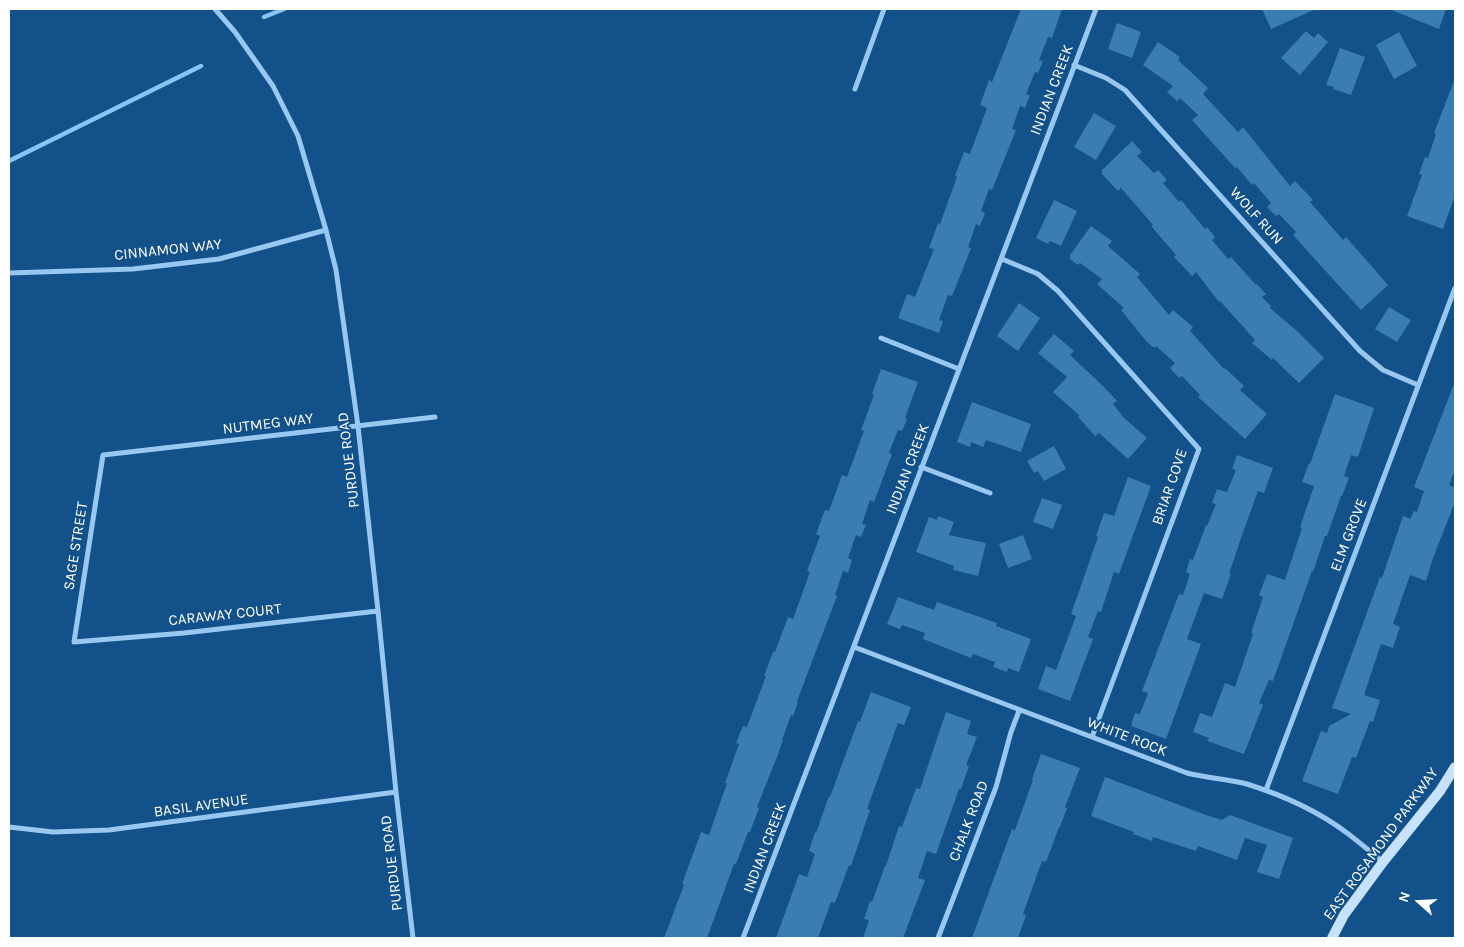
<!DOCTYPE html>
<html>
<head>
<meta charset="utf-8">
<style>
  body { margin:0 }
  #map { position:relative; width:1464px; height:947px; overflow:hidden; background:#12518a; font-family:Karla,sans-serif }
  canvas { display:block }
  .frame { position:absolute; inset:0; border:10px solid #fff; pointer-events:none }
  .north { position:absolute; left:1394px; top:877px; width:50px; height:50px; -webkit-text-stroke:4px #12518a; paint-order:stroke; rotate:289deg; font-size:14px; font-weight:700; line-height:20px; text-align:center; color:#fff }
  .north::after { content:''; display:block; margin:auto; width:18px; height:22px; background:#fff; clip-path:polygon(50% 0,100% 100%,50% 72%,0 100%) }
</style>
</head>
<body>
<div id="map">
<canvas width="1464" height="947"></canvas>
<div class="frame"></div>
<div class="north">N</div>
</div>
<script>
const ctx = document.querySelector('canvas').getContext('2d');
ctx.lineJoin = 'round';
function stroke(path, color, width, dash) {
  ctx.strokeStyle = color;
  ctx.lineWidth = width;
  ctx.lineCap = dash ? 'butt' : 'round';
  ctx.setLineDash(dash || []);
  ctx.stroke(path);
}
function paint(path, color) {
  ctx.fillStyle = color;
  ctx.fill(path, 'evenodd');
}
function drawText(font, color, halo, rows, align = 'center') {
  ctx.font = font + ' Karla,sans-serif';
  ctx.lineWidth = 4;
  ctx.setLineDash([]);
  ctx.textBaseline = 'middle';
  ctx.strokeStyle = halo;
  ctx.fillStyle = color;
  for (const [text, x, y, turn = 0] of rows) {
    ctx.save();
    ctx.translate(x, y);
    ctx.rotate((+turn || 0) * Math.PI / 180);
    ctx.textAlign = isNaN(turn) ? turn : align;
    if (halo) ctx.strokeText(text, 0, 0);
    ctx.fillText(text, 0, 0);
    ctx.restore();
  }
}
const stream = new Path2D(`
  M264,17l20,-8
  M9,161l192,-95`);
const building = new Path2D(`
  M1021,9h41l-10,29 -4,-1 -9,23 4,1 -5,12 -3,-1 -9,22 4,1 -5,13 -5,-2 -8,23 4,1 -24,60 -3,-1 -8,22 4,2 -5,13 -4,-2 -8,23 3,1 -5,13 -14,35 -4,-1 -9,25 4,1 -4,12 -41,-15 9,-24 8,3 19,-48 -5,-1 9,-25 2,1 17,-47 -2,-1 9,-24 6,2 17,-46 -7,-3 9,-25 3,2z
  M1262,9h54l-45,20z
  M1389,9h57l-7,20z
  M1117,23l24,9 -9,26 -24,-9z
  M1306,31l8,7 4,-5 10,9 -28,33 -19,-17z
  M1399,32l18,34 -23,13 -18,-34z
  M1158,42l22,15 -2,3 30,28 -5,6 35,38 5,-5 47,59 5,-5 18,19 -3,2 33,38 3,-3 42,48 -27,25 -68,-75 3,-3 -17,-18 -3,2 -9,-9 4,-4 -17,-20 -2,2 -15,-18 -2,1 -43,-48 6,-5 -18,-17 -3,3 -10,-9 6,-6 -30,-21z
  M1340,48l25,9 -14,38 -18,-6 1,-2 -8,-2z
  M1454,81l1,114 -12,34 -36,-13 15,-41 -3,-1 6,-17 3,1 8,-24 -2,-1z
  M1094,113l22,13 -20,34 -22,-13z
  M1132,141l10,11 -5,4 17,17 4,-3 9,10 -4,3 16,19 2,-2 24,29 2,-2 8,10 -3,3 16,19 3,-2 25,28 1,-1 9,10 -4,3 9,9 -1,2 27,23 27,27 -25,25 -26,-25 -1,2 -20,-17 3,-3 -35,-39 -1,1 -23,-30 -4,4 -18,-19 2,-2 -25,-29 2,-1 -32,-37 -3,3 -16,-17v-4z
  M1054,200l23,11 -16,35 -11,-5 -2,3 -12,-6z
  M1091,226l21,15 -4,5 32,28 -3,3 32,38 4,-5 20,17 -3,4 34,38 1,-1 19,18 -4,4 27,24 -22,25 -47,-42 2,-2 -18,-19 -3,2 -9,-10 5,-5 -19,-17 -2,2 -8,-7 -25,-31 3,-2 -27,-24 5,-5 -22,-16 -2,2 -8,-6v-4z
  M1019,303l21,15 -22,33 -21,-15z
  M1389,307l22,13 -14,22 -22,-13z
  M1054,334l20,17 -4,4 33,31 14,15 -4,3 11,14 23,20 -19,21 -29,-26 -4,3 -17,-19 2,-1 -27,-24 14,-15 -29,-24z
  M881,369l37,13 -13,36 2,1 -5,12 -4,-1 -9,23 3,1 -18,48 -4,-2 -8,24 4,1 -5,12 -5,-2 -8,23 4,2 -4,13 -5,-2 -8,24 2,1 -40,105 1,1 -5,14 -2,-1 -9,25h1l-6,17 -20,50 2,1 -9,24h-2l-12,32h-2l-27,74h-43l20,-53 -2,-1 19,-52 8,3 18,-52h-2l14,-39 -3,-1 7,-17 4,1 19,-51h-2l9,-24h2l13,-35 5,2 17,-47 -3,-1 13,-35 -4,-2 9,-24 4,1 13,-36 5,2 17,-46 -3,-1 13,-35 -2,-1z
  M1454,384h1v86l-6,15 6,3v14l-22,56 -7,23 -16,-6 -17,49 7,3 -7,21 -12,-4 -17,51 16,5 -7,22 -3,-1 -14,37 -4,-1 -14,37 -36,-13 19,-50 6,2 2,-7 22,-12 -19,-6 48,-131 2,1 21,-62 7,3 4,-8 3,1 7,-21 -10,-4z
  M1335,394l39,14 -16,49 -7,-2 -7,21 5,2 -7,18h-1l-14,40h-2l-12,36 -1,-1 -39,110 -4,-1 -10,23 4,2 -19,49 -37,-13 2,-3 -16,-6 7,-19 12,4 13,-34 10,4 18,-53 -2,-1 12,-36 -4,-2 8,-21 18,6 17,-52 -2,-1 14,-41 -12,-4 7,-19 1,1z
  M972,402l59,22 -10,28 -35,-12 -3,7 -12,-5 -1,5 -13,-5z
  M1054,446l12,23 -22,12 -6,-10 -4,2 -7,-12z
  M1237,455l36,13 -9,25 -6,-2 -17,47 -12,36h2l-9,25 -18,-6 -17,46 14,5 -35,95 -35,-13 4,-13 5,1 8,-21 -6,-2 37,-97 4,1 7,-21 -4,-2 4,-13 3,1 13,-35 1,1 9,-22 -4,-1 5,-14 10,3 9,-22 -4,-1z
  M1128,477l23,9 -32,88 -5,-2 -13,40 -3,-1 -10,26 5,2 -23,62 -32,-12 8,-23 10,4 20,-54 -5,-2 27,-77 -2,-1 8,-23 10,3z
  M1042,498l20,7 -9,24 -20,-7z
  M938,516l16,6 -5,13 37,8 -8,33 -25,-6 1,-4 -38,-14 13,-35 8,3z
  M1023,535l9,24 -24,9 -9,-24z
  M898,597l36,13 3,-8 60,21 -1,3 35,13 -12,33 -11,-4 -1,4 -14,-5 2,-5 -22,-8 -2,4 -48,-19 2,-6 -23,-8 -2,4 -13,-5z
  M871,692l40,15 -7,18 -6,-2 -31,86 3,1 -19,56 -2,-1 -14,38 -4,-1 -13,36h-42l23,-64 8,3 8,-23 -6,-3 6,-19 1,1 13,-37 1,1 28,-76 2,1z
  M946,712l25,9 -4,13 10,3 -11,28 3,1 -8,23h-2l-23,65 -9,-3 -9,27 7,2 -22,58h-40l6,-18 -5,-1 6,-18 2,1 13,-36h1l13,-40 3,1 14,-39 4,1z
  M1041,754l39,14 -15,39 2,1 -7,19h-1l-13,35 -4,-1 -19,53 3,1 -8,23h-46l40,-109 3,1 18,-50 -1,-1z
  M1105,777l101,38 16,5 8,-5 63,23 -14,41 -22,-7 10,-27 -22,-7 -8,22 -39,-14 -2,5 -43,-14 -1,4 -19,-7 1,-2 -43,-16z`);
const street = new Path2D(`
  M215,9l20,23 38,54 25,50 28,94 10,40 22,156 20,185 18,181 17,146
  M1074,65l32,13 19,12 235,261 23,19 35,15
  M855,89l29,-80
  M1002,259l36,15 20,17 141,158 -107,288
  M9,273l124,-4 86,-10 107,-29
  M881,338l78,31
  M921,467l69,26
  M378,611l-194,22 -110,9 29,-187 332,-38
  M854,647l333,126c19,5 42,6 60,11 35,11 71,27 100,49 12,9 24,19 36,29
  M1266,790l189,-502
  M9,827l44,5 56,-2 287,-38
  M743,938l353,-929
  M938,938l58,-151 15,-55 8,-21`);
const secondary = new Path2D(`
  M1332,938l12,-23 39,-53 57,-71 15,-24`);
const streetNames = [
  ["INDIAN CREEK",1052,90,-69],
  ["WOLF RUN",1256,216,48],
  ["CINNAMON WAY",168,250,-6],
  ["NUTMEG WAY",268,424,-7],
  ["PURDUE ROAD",349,460,-97],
  ["INDIAN CREEK",908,469,-69],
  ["BRIAR COVE",1170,487,-71],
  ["ELM GROVE",1349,535,-69],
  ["SAGE STREET",76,546,-81],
  ["CARAWAY COURT",225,615,-6],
  ["WHITE ROCK",1127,737,21],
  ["BASIL AVENUE",201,806,-8],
  ["CHALK ROAD",969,821,-69],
  ["EAST ROSAMOND PARKWAY",1381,844,-54],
  ["INDIAN CREEK",765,848,-69],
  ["PURDUE ROAD",392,863,-97]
];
stroke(stream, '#89c5f4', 4.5);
paint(building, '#3a7cb3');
stroke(street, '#98c8f1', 5);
stroke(secondary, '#c6e2fc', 10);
drawText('15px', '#fff', '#12518a', streetNames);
</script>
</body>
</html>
